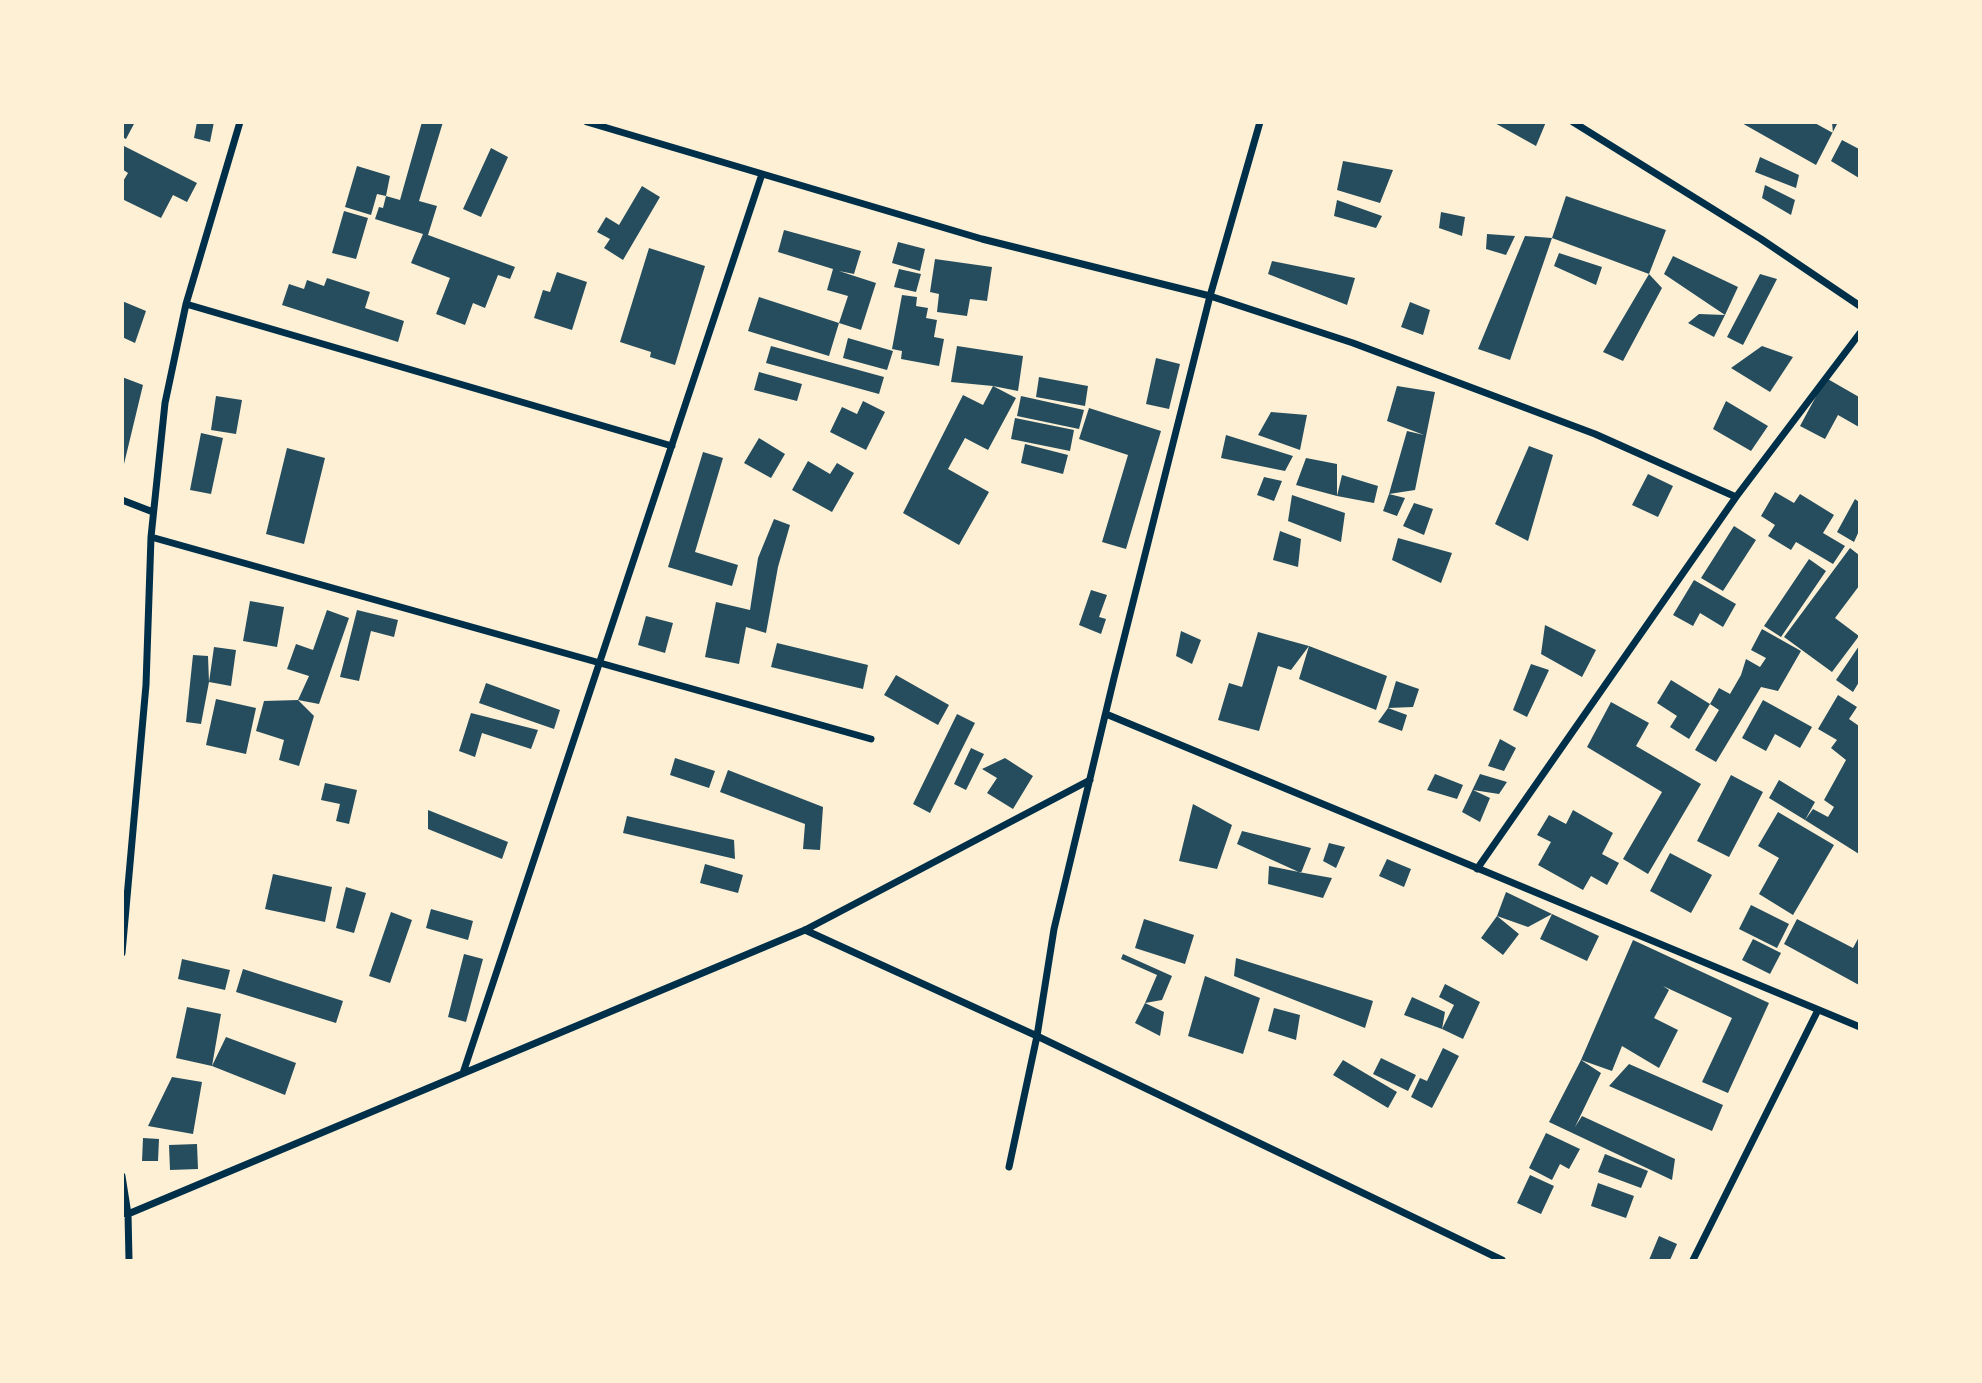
<!DOCTYPE html>
<html>
<head>
<meta charset="utf-8">
<style>
  body { margin:0 }
  #map { position:relative; width:1982px; height:1383px; overflow:hidden; background:#fdf0d5; font-family:Cabin,sans-serif }
  canvas { display:block }
  .frame { position:absolute; inset:0; border:124px solid #fdf0d5; pointer-events:none }
</style>
</head>
<body>
<div id="map">
<canvas width="1982" height="1383"></canvas>
<div class="frame"></div>
</div>
<script>
const ctx = document.querySelector('canvas').getContext('2d');
ctx.lineJoin = 'round';
function paint(path, color) {
  ctx.fillStyle = color;
  ctx.fill(path, 'evenodd');
}
function stroke(path, color, width, dash) {
  ctx.strokeStyle = color;
  ctx.lineWidth = width;
  ctx.lineCap = dash ? 'butt' : 'round';
  ctx.setLineDash(dash || []);
  ctx.stroke(path);
}
const building = new Path2D(`
  M122,122h13l-9,17 -4,-2z
  M197,122h17l-4,20 -16,-4z
  M422,122h21l-24,79 18,5 -9,29 87,32 -5,12 -12,-4 -13,33 -12,-5 -8,22 -29,-11 14,-36 -39,-15 12,-29 -48,-15 4,-12 4,1 3,-12 -9,-2 -6,21 -26,-8 12,-41 33,10 -4,20 14,4z
  M1493,122h53l-10,24z
  M1740,122h73l20,11 -1,-11h6l-22,43z
  M1842,140l17,9v29l-28,-17z
  M122,145l75,38 -10,19 -14,-7 -12,23 -39,-19v-16l6,-10 -6,-4z
  M491,148l17,9 -27,60 -18,-8z
  M1760,157l39,18 -3,13 -41,-16z
  M1343,161l50,9 -13,33 -43,-13z
  M1765,185l30,15 -4,15 -29,-17z
  M642,186l18,11 -37,63 -19,-12 6,-9 -13,-7 9,-15 13,8z
  M1566,196l100,34 -17,44 -97,-36z
  M1337,200l45,16 -6,12 -42,-12z
  M344,211l24,7 -12,41 -24,-6z
  M1441,212l24,5 -3,19 -23,-8z
  M784,230l77,21 -7,23 -15,-3 37,12 -15,47 -22,-7 -10,33 -81,-25 11,-34 80,26 9,-27 -21,-6 6,-21 -55,-17z
  M1487,234l28,2 -9,19 -20,-6z
  M1525,236l27,2 -42,122 -32,-11z
  M898,242l27,7 -5,22 -28,-8z
  M649,248l56,18 -30,99 -25,-8 1,-5 -31,-10z
  M1559,253l43,14 -6,18 -42,-19z
  M1673,256l65,31 -13,28 -61,-41z
  M935,259l57,8 -5,34 -17,-2 -3,17 -30,-4 2,-18 -9,-2z
  M1272,261l83,17 -8,27 -79,-31z
  M899,269l22,5 -5,18 -22,-5z
  M557,272l30,10 -15,48 -38,-12 9,-28 7,2z
  M1649,274l13,14 -39,73 -20,-9z
  M1760,274l17,5 -34,66 -16,-8z
  M327,278l43,14 -5,16 39,13 -6,21 -116,-37 7,-21 15,5 3,-9 17,6z
  M902,295l15,2 -1,9 12,2 -2,10 11,2 -3,17 10,2 -5,27 -38,-7 1,-8 -10,-2z
  M122,301l24,10 -11,32 -13,-6z
  M1410,302l20,8 -7,25 -22,-8z
  M1699,314l26,1 -11,22 -26,-14z
  M848,338l45,13 -6,19 -44,-12z
  M771,346l113,31 -5,17 -113,-31z
  M957,346l66,10 -5,35 -25,-5 23,12 -28,52 -23,-12 -17,31 41,23 -30,53 -56,-32 60,-118 20,10 10,-19 -42,-4z
  M1762,346l31,11 -23,35 -39,-24z
  M1156,358l24,6 -11,45 -23,-5z
  M759,372l43,12 -5,17 -43,-11z
  M122,377l21,8 -19,79h-2z
  M1039,377l49,9 -3,20 -49,-9z
  M1826,378l33,19v30l-21,-12 -13,24 -25,-13z
  M1397,386l38,6 -20,98 -26,4 18,-63 17,4 -37,-14z
  M216,396l26,4 -6,34 -25,-4z
  M1021,396l63,14 -5,19 -62,-13z
  M863,401l22,11 -19,38 -36,-18 12,-25 15,7z
  M1726,401l42,25 -17,25 -38,-22z
  M1089,408l72,23 -35,118 -24,-7 26,-87 -49,-16z
  M1271,412l36,3 -7,35 -42,-15z
  M1015,418l59,12 -4,21 -59,-12z
  M201,433l22,5 -12,56 -21,-4z
  M1226,435l67,21 -8,15 -64,-13z
  M759,438l26,16 -14,24 -27,-15z
  M1025,444l43,11 -5,19 -42,-11z
  M1529,446l24,9 -25,86 -33,-17z
  M287,448l38,10 -21,86 -38,-10z
  M703,452l20,6 -28,94 43,13 -6,21 -64,-19z
  M1306,458l31,6v32l5,-21 36,11 -4,17 -37,-7 -41,-11z
  M808,461l22,13 7,-11 17,10 -22,39 -40,-22z
  M1648,474l25,12 -15,31 -26,-12z
  M1264,477l18,4 -8,20 -17,-6z
  M1775,492l19,11 6,-9 34,21 -11,18 22,13 -12,18 -37,-22 -5,8 -23,-14 7,-11 -14,-9z
  M1389,494l16,4 -8,18 -14,-5z
  M1292,495l53,18 -4,29 -53,-21z
  M1855,499l4,3v29l-5,11 -17,-10z
  M1414,503l19,6 -9,26 -21,-9z
  M774,519l16,6 -12,42 -12,66 -20,-6 -7,37 -34,-7 11,-55 34,8 8,-52z
  M1734,526l22,14 -33,51 -22,-13z
  M1280,531l21,8 -3,28 -25,-7z
  M1398,538l54,15 -11,30 -49,-23z
  M1850,548l9,7v31l-24,32 24,18 -27,36 -48,-35z
  M1809,559l17,12 -45,66 -17,-11z
  M1694,580l42,24 -13,23 -23,-14 -7,13 -20,-11z
  M1091,590l16,5 -8,22 7,2 -5,15 -22,-9z
  M250,601l34,6 -7,40 -34,-6z
  M327,610l22,8 -30,86 -21,-4 11,-24 -22,-7 9,-25 17,6z
  M357,610l41,10 -4,17 -23,-6 -12,50 -19,-4z
  M646,616l27,7 -8,30 -27,-8z
  M1545,625l51,25 -14,27 -41,-23z
  M1762,629l39,22 -23,40 -17,-4 -45,75 -21,-12 24,-40 -9,-6 9,-16 11,6 11,-19 5,-16 14,8 6,-9 -15,-8z
  M1181,631l20,9 -9,24 -16,-8z
  M1258,632l51,14 -18,24 -13,-4 -19,65 -41,-11 11,-37 13,4z
  M777,643l91,22 -5,24 -92,-22z
  M1309,646l78,30 -11,34 -77,-31z
  M1859,646v36l-6,10 -17,-12z
  M214,647l22,3 -5,36 -22,-4z
  M193,655l15,1 1,26 -8,42 -15,-2z
  M1531,664l18,6 -22,47 -14,-7z
  M896,675l53,30 -11,20 -54,-30z
  M1671,680l39,24 -21,35 -19,-12 7,-11 -20,-13z
  M1396,681l23,8 -6,18 -25,1 19,7 -5,16 -24,-9 10,-14z
  M486,683l74,27 -6,19 -75,-26z
  M1838,695l19,12 -8,12 10,7v128l-54,-34 8,-11 15,8 6,-10 -10,-7 22,-40 -15,-12 6,-8 -19,-11z
  M216,699l40,9 -10,46 -40,-9z
  M298,700l16,16 -15,50 -20,-6 5,-20 -28,-9 8,-30z
  M1763,700l49,27 -12,21 -25,-14 -9,17 -24,-13z
  M1611,702l38,21 -13,23 65,38 -53,90 -25,-15 39,-67 -75,-45z
  M471,713l67,17 -7,19 -49,-16 -7,24 -16,-6z
  M957,714l18,9 -45,90 -17,-9z
  M1500,739l16,9 -12,23 -16,-5z
  M971,748l13,6 -18,36 -12,-6z
  M675,758l40,13 -6,17 -39,-13z
  M1005,758l28,18 -20,33 -26,-16 10,-15 -15,-9z
  M728,770l95,37 -3,43 -17,-1 2,-25 -85,-32z
  M1435,774l28,11 -6,14 -30,-9z
  M1480,774l27,8 -8,12 -26,-4 17,8 -10,24 -18,-10z
  M1731,775l32,17 -34,65 -32,-16z
  M1779,780l36,22 -10,18 -36,-22z
  M325,783l32,7 -8,34 -13,-3 4,-17 -19,-4z
  M1193,804l39,21 -15,44 -38,-8z
  M428,810l80,32 -6,17 -74,-30z
  M1573,810l40,23 -11,21 17,9 -12,22 -16,-9 -8,14 -45,-25 13,-23 -14,-7 12,-20 17,9z
  M1778,812l56,33 -41,70 -34,-21 20,-36 -21,-12z
  M627,816l107,24 1,19 -112,-26z
  M1242,831l69,17 -10,25 -64,-29z
  M1329,843l16,4 -9,21 -13,-7z
  M1670,853l42,22 -21,38 -41,-22z
  M1387,859l24,10 -7,18 -25,-11z
  M705,864l38,11 -5,18 -38,-10z
  M1269,866l35,7 28,5 -9,20 -55,-14z
  M273,874l59,13 -7,35 -60,-13z
  M346,887l20,6 -12,40 -18,-5z
  M1506,892l46,22 47,22 -12,25 -47,-22 12,-25 -24,13 -31,-11z
  M1751,905l38,19 -12,24 -38,-19z
  M431,909l42,12 -5,19 -42,-12z
  M391,912l21,8 -22,63 -21,-7z
  M1497,916l22,18 -16,21 -22,-17z
  M1144,919l50,16 -9,29 -50,-16z
  M1797,919l56,29 6,-11v48l-75,-41z
  M1753,939l28,14 -11,21 -28,-14z
  M1633,940l136,63 -41,90 -26,-11 30,-64 -69,-32 6,4 -15,28 24,12 -19,38 -37,-22 -10,25 -31,-11z
  M464,954l19,5 -17,63 -18,-5z
  M1123,954l49,22 -10,24 -17,3 12,-28 -36,-16z
  M1236,958l137,43 -8,27 -131,-52z
  M182,959l48,11 -5,20 -47,-11z
  M243,969l100,32 -7,22 -100,-31z
  M1205,976l55,22 -17,56 -55,-18z
  M1445,984l35,18 -17,37 -21,-10 12,-24 -15,-8z
  M1412,997l33,15 -3,17 -38,-14z
  M1145,1003l19,9 -4,24 -25,-13z
  M187,1007l34,7 -9,52 -36,-8z
  M1274,1008l26,7 -4,25 -28,-9z
  M226,1037l70,26 -11,32 -73,-29z
  M1443,1048l16,8 -27,52 -21,-11 9,-19 7,3z
  M1381,1058l35,17 -8,16 -35,-17z
  M1343,1060l54,32 -9,16 -55,-33z
  M1581,1060l20,13 -26,54 7,-11 93,43 -3,21 -123,-58z
  M1629,1064l94,41 -11,26 -103,-45z
  M172,1077l30,5 -9,52 -45,-8z
  M1546,1133l34,16 -11,20 -9,-5 -8,16 -23,-12z
  M143,1138l16,1 -1,22h-16z
  M197,1144l1,25 -28,1 -1,-25z
  M1605,1154l43,17 -7,17 -43,-16z
  M1530,1175l24,11 -13,28 -24,-11z
  M1598,1183l36,13 -8,22 -35,-12z
  M1659,1236l18,8 -7,16h-21z`);
const minor = new Path2D(`
  M587,122l395,117 228,57 143,47 242,91 141,63
  M1573,122l188,117 99,67
  M186,304l486,142
  M122,500l31,12
  M151,537l720,202
  M1106,714l754,313
  M1477,869l259,-372 124,-164
  M805,930l232,106 465,224
  M122,953l24,-268 5,-148 14,-134 21,-99 54,-182
  M463,1073l299,-899
  M1009,1167l28,-131 17,-107 60,-251 96,-382 50,-174
  M122,1176l6,38 1,46
  M122,1213l6,1 677,-284 285,-150
  M1693,1260l125,-250`);
paint(building, '#264d5e');
stroke(minor, '#003049', 7);
</script>
</body>
</html>
